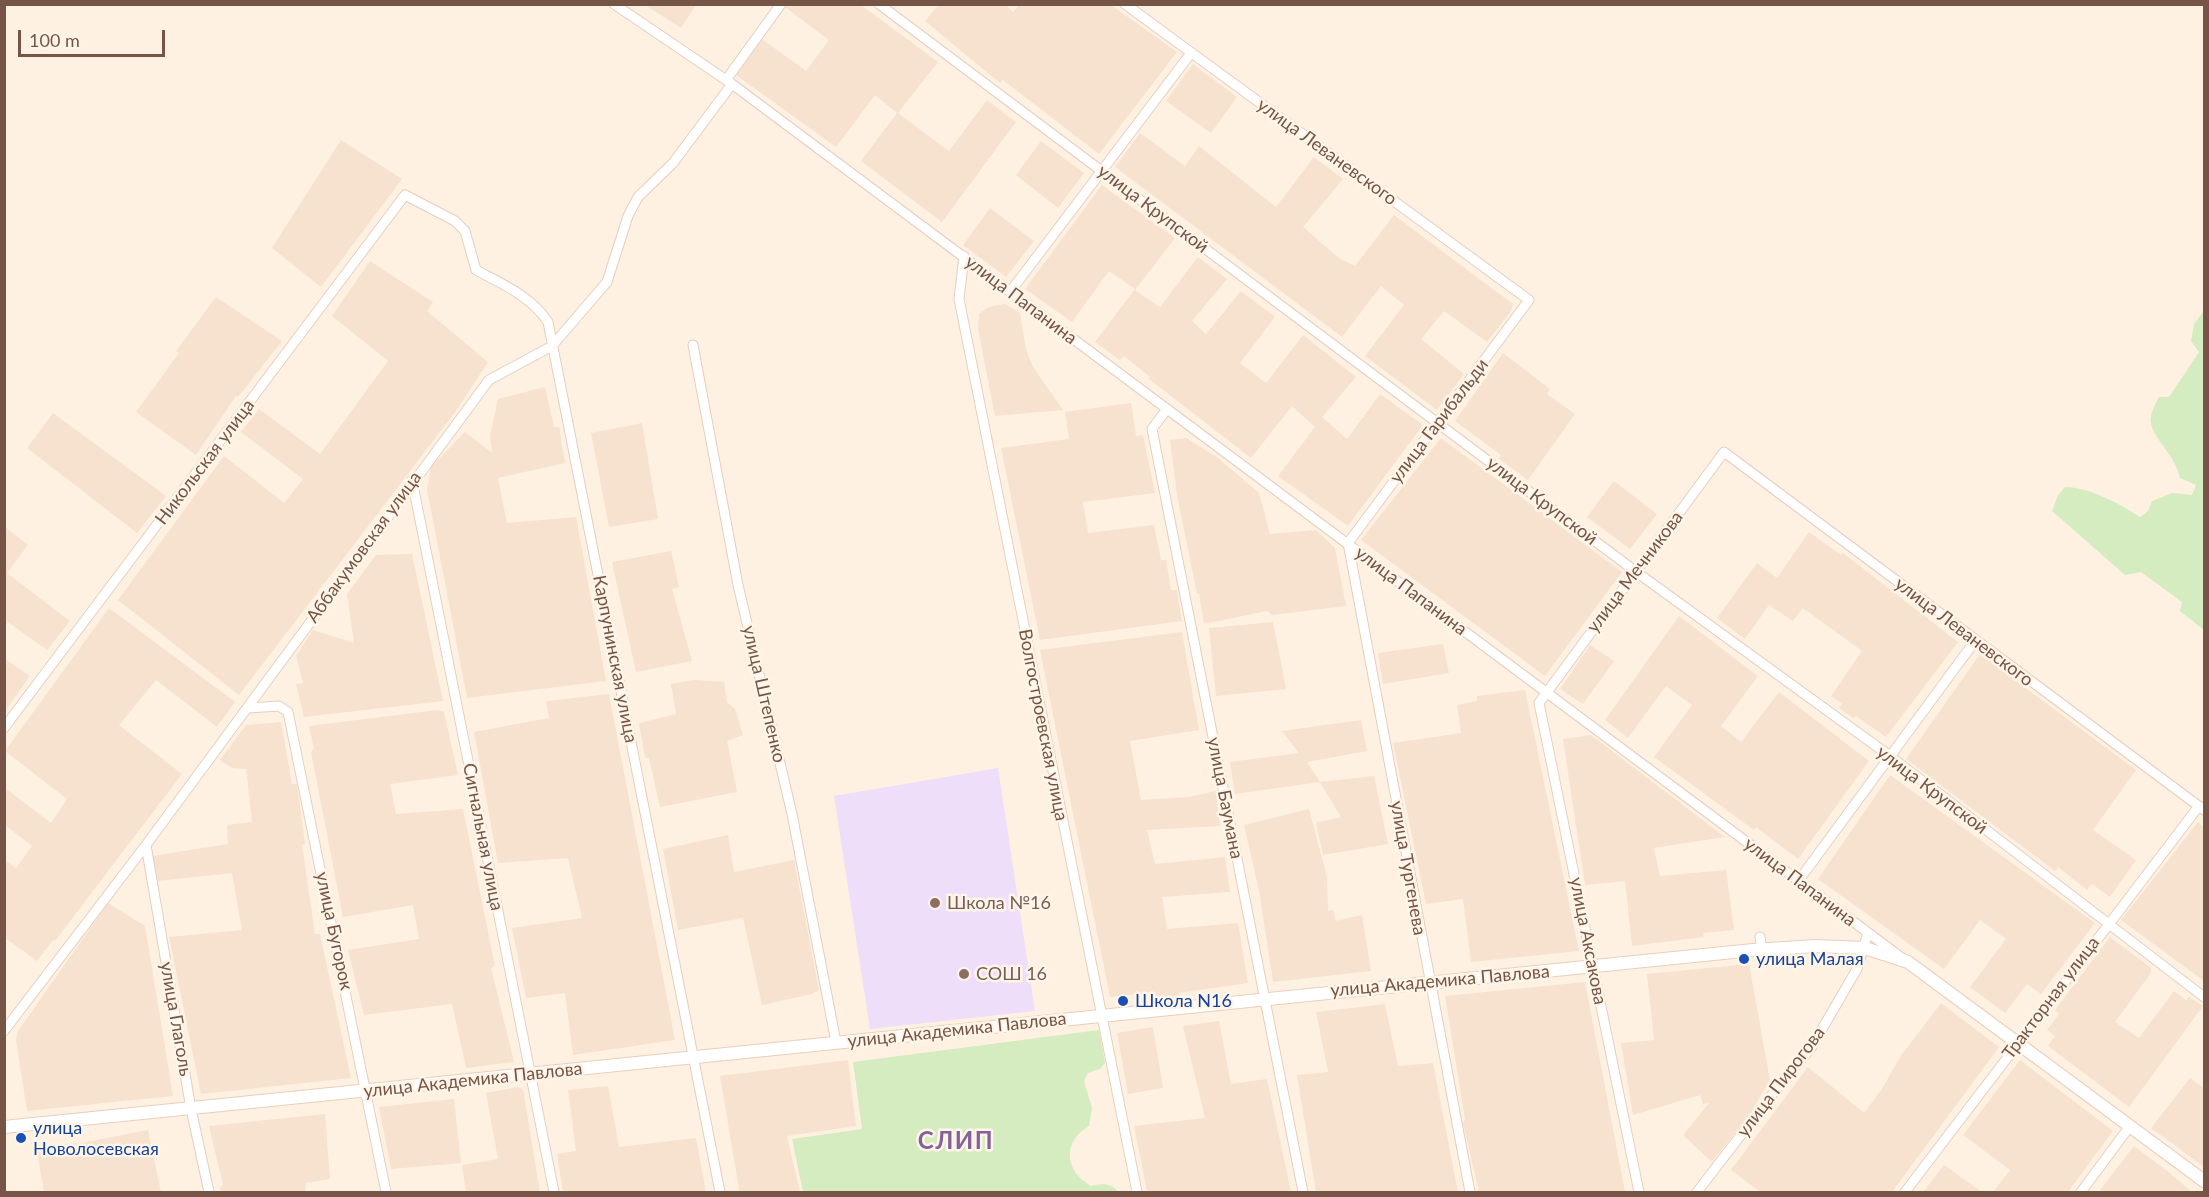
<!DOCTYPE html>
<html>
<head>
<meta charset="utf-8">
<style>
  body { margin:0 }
  #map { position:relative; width:2209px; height:1197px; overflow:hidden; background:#fef1e1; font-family:Lato,sans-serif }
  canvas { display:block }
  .frame { position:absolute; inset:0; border:6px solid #775546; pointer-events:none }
  .scale { position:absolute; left:18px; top:30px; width:147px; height:27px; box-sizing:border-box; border:3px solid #775546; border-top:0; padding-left:8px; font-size:18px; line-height:21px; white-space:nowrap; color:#775546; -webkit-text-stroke:4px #fff5e9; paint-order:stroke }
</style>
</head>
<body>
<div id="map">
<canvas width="2209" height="1197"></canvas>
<div class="frame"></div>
<div class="scale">100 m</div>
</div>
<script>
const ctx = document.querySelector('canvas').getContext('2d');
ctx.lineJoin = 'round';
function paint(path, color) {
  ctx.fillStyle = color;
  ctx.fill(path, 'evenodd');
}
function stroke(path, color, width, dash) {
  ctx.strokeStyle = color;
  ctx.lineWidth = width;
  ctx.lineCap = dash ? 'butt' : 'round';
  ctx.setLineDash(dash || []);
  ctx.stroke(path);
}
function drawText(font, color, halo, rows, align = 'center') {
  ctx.font = font + ' Lato,sans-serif';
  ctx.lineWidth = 5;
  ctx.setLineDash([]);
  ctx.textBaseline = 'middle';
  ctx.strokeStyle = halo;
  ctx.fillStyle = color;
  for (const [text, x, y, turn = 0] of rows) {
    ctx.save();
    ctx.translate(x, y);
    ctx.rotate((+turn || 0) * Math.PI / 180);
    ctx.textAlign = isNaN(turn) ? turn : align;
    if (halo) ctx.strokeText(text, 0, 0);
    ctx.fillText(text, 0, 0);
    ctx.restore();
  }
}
const residential = new Path2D(`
  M939,4l67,1 7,7 6,-7h92l66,47 -78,102 -96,-74 -3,3 -75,-62z
  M645,5h51l-15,23z
  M787,5h74l77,57 -40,51 51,38 38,-51 29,22 -74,100 -81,-61 36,-48 -22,-18 -39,52 -100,-72 26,-36 44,32 23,-31 -44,-33z
  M1193,64l44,33 -26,36 -45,-32z
  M1140,133l45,33 14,-20 77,61 38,-50 29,22 -40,48 36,31 16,8 39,-51 119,89 -2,7 -24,31 -43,-31 -23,28 43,35 -27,36 -72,-54 39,-51 -23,-19 -39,51 -227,-170z
  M341,140l61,39 -81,108 -49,-39z
  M1041,141l43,32 -26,35 -42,-33z
  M1102,185l73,53 -40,52 25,17 38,-50 29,22 -35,42 14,13 35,-43 34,26 -35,46 26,20 37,-48 53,42 -34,40 25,22 33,-45 43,31 -75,101 -70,-50 37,-49 -23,-21 -41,52 -102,-79 1,-2 -26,-21 -4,4 -25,-18 40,-53 -26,-18 -37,51 -47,-33z
  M990,208l44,33 -28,36 -43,-32z
  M370,261l63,41 -6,9 61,51 -32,49 -217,284 -121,-95 106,-144 60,47 19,-24 -62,-47 18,-23 61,45 68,-93 -56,-45z
  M216,297l66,44 -44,56 -2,-1 -40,59 -60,-43 43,-59 -3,-2z
  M1005,304l15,9 6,37 7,17 30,43 -68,6 -17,-87 1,-15 9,-7z
  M1503,353l47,36 -3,5 28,20 -47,66 -29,-21 2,-4 -46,-34z
  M545,387l9,40h5l6,36 -67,15 2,11 7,34 69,-6 30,164 -139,17 -40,-209 4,-22 34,-35 27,21 -2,-17 8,-37z
  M1131,403l5,33 7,-1 12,58 -72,9 5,31 66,-8 7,35h5l5,30h6l5,31 -142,19 -39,-192 68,-9 -4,-27z
  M53,413l113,83 -29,37 -110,-85z
  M642,423l16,96 -49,8 -18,-94z
  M1186,438l31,19 42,36 11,41 46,-4 19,18 11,58 -74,9 -5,-4 -63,13 -5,-31 -2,1 -20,-99 -7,-55z
  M1441,438l181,134 -77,104 -184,-136z
  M1614,481l43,33 -27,35 -43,-32z
  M4,526l24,19 -21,28 63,48 -23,29 -42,-30z
  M1809,532l32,23 2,-2 115,89 -72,95 -30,-21 -3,2 -14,-10 3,-4 -11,-8 31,-45 -59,-43 -10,13 -24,-16 -24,34 -28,-21 40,-55 20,15z
  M671,551l8,36 -7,2 20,72 -56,11 -24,-110z
  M412,554l31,147 -139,16 -8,-33 7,-1 -7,-27 17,-26 41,13 -7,-49 29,-39z
  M109,608l126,94 -18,25 -61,-47 -37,45 63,49 -127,167 -2,-1 -16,21 -32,-23v-78l11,8 16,-22 -27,-21v-37l46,35 16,-24 -62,-48z
  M1679,616l79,60 -37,50 20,16 38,-50 90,69 -71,98 -42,-32 -2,3 -100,-73 38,-52 -26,-19 -38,52 -23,-18z
  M1273,622l13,67 -70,7 -7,-68z
  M1182,632l17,98 -69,11 11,59 47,-3 28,-6 4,35 -73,4 8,34 70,-7 5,35 -68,5 5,32 71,-6 10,60 -69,10 -2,3 -31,2 -2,-5 -34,4 -70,-347z
  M1443,644l6,29 -66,11 -5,-31z
  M1590,645l24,16 -31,43 -23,-15z
  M1980,654l156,116 -43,60 43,30 -26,37 -18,-13 -5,6 -29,-23 -3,4 -149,-112z
  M5,659l25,17 -25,35z
  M693,680l31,2 3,20 8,7 8,26 -16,6 10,51 -77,15 -11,-49h-4l-6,-35 37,-9 -5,-30z
  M1525,690l54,261 -108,11 -8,-63 -37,5 -33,-161 68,-10 -4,-28 20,-4v-5z
  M609,694l66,346 -102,15 -8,-62 -39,5 -14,-70 70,-10 -14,-60 -70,5 -24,-131 75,-14 -3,-17z
  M438,710l6,2 14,63 -68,9 6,30 67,-5 32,157 -4,2 23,94 -48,6 -14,-64 -88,11 -16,-65 71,-11 -6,-34 -70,12 -32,-165 3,-3 -5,-23z
  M1361,720l6,31 -60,11 13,20 54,-6 14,68 -65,11 -7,-32 25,-6 -21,-35 -85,12 -5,-32 69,-9 -17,-22z
  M281,722l11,62h5l8,60 -3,1 13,89h5l31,144 -150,16 -32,-157 73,-7 -10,-57 -74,8 -6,-25 76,-12 -1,-19 25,-3 -6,-53 -14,-1 -12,-8 26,-35z
  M1591,735l134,102 -71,11 6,28 66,-6 8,60 -31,3 1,4 -72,9 -7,-65 -40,4 -22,-146z
  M1890,775l205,148 -54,71 -14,-10 -22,29 -35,-26 36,-48 -26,-19 -36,49 -126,-90z
  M1309,809l18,68 1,34 5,-1 3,11 26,-6 9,56 -98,11 -14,-91 -15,-66z
  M2198,822l6,5v154l-83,-61z
  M728,835l6,37 60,-12 25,130 -7,4 -50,11 -19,-87 -65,12 -15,-81z
  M108,903l37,23 28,170 -146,15 -11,-71 2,-9z
  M2110,937l41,31v5l-36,49 24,16 35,-47 12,9 3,-3 14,9 -74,101 -81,-61 7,-10 -8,-6 12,-16 -4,-4z
  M1749,964l21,116 -18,31 -40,51 -29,-27 26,-32 -6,1 -3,-9 -67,20 -12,-72 33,-3 -7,-66z
  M1585,982l40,210h-146l-16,-69 2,-4 -20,-123z
  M1941,1003l58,44 -107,145h-132l-29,-22 77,-103 56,46 18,-24 18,-32z
  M1385,1004l13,62 35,-3 25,129h-142l-19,-117 31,-3 -12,-60z
  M1219,1021l12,63 36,-5 24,113 -144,-1 -13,-65 71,-8 -22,-92z
  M1153,1027l10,61 -35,6 -11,-61z
  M848,1060l8,66 -69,10 13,56h-63l2,-3 -19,-113z
  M2020,1060l93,71 -45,61h-75l17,-22 -47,-35z
  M2190,1078l14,10v79l-53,-39z
  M608,1086l11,61 77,-9 10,54h-143l-6,-38 19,-3 -8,-61z
  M517,1087l6,2 17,103h-74l-4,-27 36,-6 -12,-66z
  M454,1099l7,64 -70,6 -12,-62z
  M325,1114l5,65 -24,4 -1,9h-84l-1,-5 3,-2 -14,-59z
  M148,1130l13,62h-117l-8,-46 45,-3z
  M2134,1146l32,24 26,22h-89l-3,-2z
  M1944,1165l38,27h-59z`);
const education = new Path2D(`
  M998,768l37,243 -165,18 -36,-233z`);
const green = new Path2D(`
  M2204,311v319l-24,-19 2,-9 -41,-30 -16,3 -73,-64 6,-16 7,-8c24,0 55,17 75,30l8,-6 4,-10 20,-8 20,2 4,-10 -16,-7c-6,-25 -25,-37 -29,-54 -2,-9 4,-19 8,-27h10l30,-45 -8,-11 3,-17z
  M1099,1030l6,33 -5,6 -12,4 -4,8 8,27 -3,18c-27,16 -25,44 2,60 10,-3 21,-3 27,6h-315l-11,-53 70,-10 -9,-67z`);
const street = new Path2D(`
  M614,4l118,80 1170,874
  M879,4l756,567 255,185 314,241
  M1125,4l404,296 -181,243 122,649
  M726,80l55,-76
  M964,256l-5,43 178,893
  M1010,292l181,-239
  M693,345l45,240 54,229 44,228
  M1167,409l-15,20 151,763
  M412,480l142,712
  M248,708l31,-2 9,6 98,480
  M4,728l401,-533 50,26 10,10 11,39c26,14 55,26 72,52l172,870
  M146,845l45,264 18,83
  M1799,880l176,-239
  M1760,937l2,13
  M4,1031l142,-186 343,-465 63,-34 55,-64 21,-66 10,-19 35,-34 59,-79
  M1639,1192l-100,-489 185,-251 480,358
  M1697,1192l81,-105 33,-39 46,-79 11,-36
  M1905,1192l294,-386
  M2081,1192l49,-66`);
const secondary = new Path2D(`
  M4,1127l1749,-177 62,-4 50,2 43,14 296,219`);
const markers = [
  [935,903,6,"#8d6e63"],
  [1744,959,6,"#1a4fb4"],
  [964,974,6,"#8d6e63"],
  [1123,1001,6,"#1a4fb4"],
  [21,1138,6,"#1a4fb4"]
];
const streetNames = [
  ["улица Леваневского",1327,152,36],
  ["улица Крупской",1153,209,37],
  ["улица Папанина",1021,300,37],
  ["улица Гарибальди",1439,421,-53],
  ["Никольская улица",205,462,-53],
  ["улица Крупской",1542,501,37],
  ["Аббакумовская улица",364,547,-54],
  ["улица Мечникова",1635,572,-53],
  ["улица Папанина",1411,591,37],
  ["улица Леваневского",1964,632,37],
  ["Карпунинская улица",615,659,79],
  ["улица Штепенко",764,694,77],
  ["Волгостроевская улица",1043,725,79],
  ["улица Крупской",1932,790,37],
  ["улица Баумана",1225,798,79],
  ["Сигнальная улица",483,837,79],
  ["улица Тургенева",1408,868,80],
  ["улица Папанина",1800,882,37],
  ["улица Бугорок",334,931,78],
  ["улица Аксакова",1588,941,79],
  ["улица Академика Павлова",1440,981,-5],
  ["Тракторная улица",2051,998,-53],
  ["улица Глаголь",176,1019,80],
  ["улица Академика Павлова",957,1030,-6],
  ["улица Академика Павлова",473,1080,-6],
  ["улица Пирогова",1781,1082,-53]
];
const educationNames = [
  ["Школа №16",947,903],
  ["СОШ 16",976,974]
];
const transitNames = [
  ["улица Малая",1756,959],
  ["Школа N16",1135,1001],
  ["улица",33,1128],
  ["Новолосевская",33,1149]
];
const districtNames = [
  ["СЛИП",956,1141]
];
paint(residential, '#f6e2cf');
paint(education, '#eedefa');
paint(green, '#d4ecbf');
stroke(street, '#e5cebf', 11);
stroke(secondary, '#eacfbc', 14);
stroke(street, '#fff', 9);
stroke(secondary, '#fff', 12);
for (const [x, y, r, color] of markers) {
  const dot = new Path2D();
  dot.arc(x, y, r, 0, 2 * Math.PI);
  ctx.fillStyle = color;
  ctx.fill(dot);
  stroke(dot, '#fff5e9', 2);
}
drawText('18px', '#775546', '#fff5e9', streetNames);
drawText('18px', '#785e54', '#fff5e9', educationNames, 'left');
drawText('18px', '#164399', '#fff5e9', transitNames, 'left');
ctx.letterSpacing = '1.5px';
drawText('bold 24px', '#84619b', '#fff5e9', districtNames);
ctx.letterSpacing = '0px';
</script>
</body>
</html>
